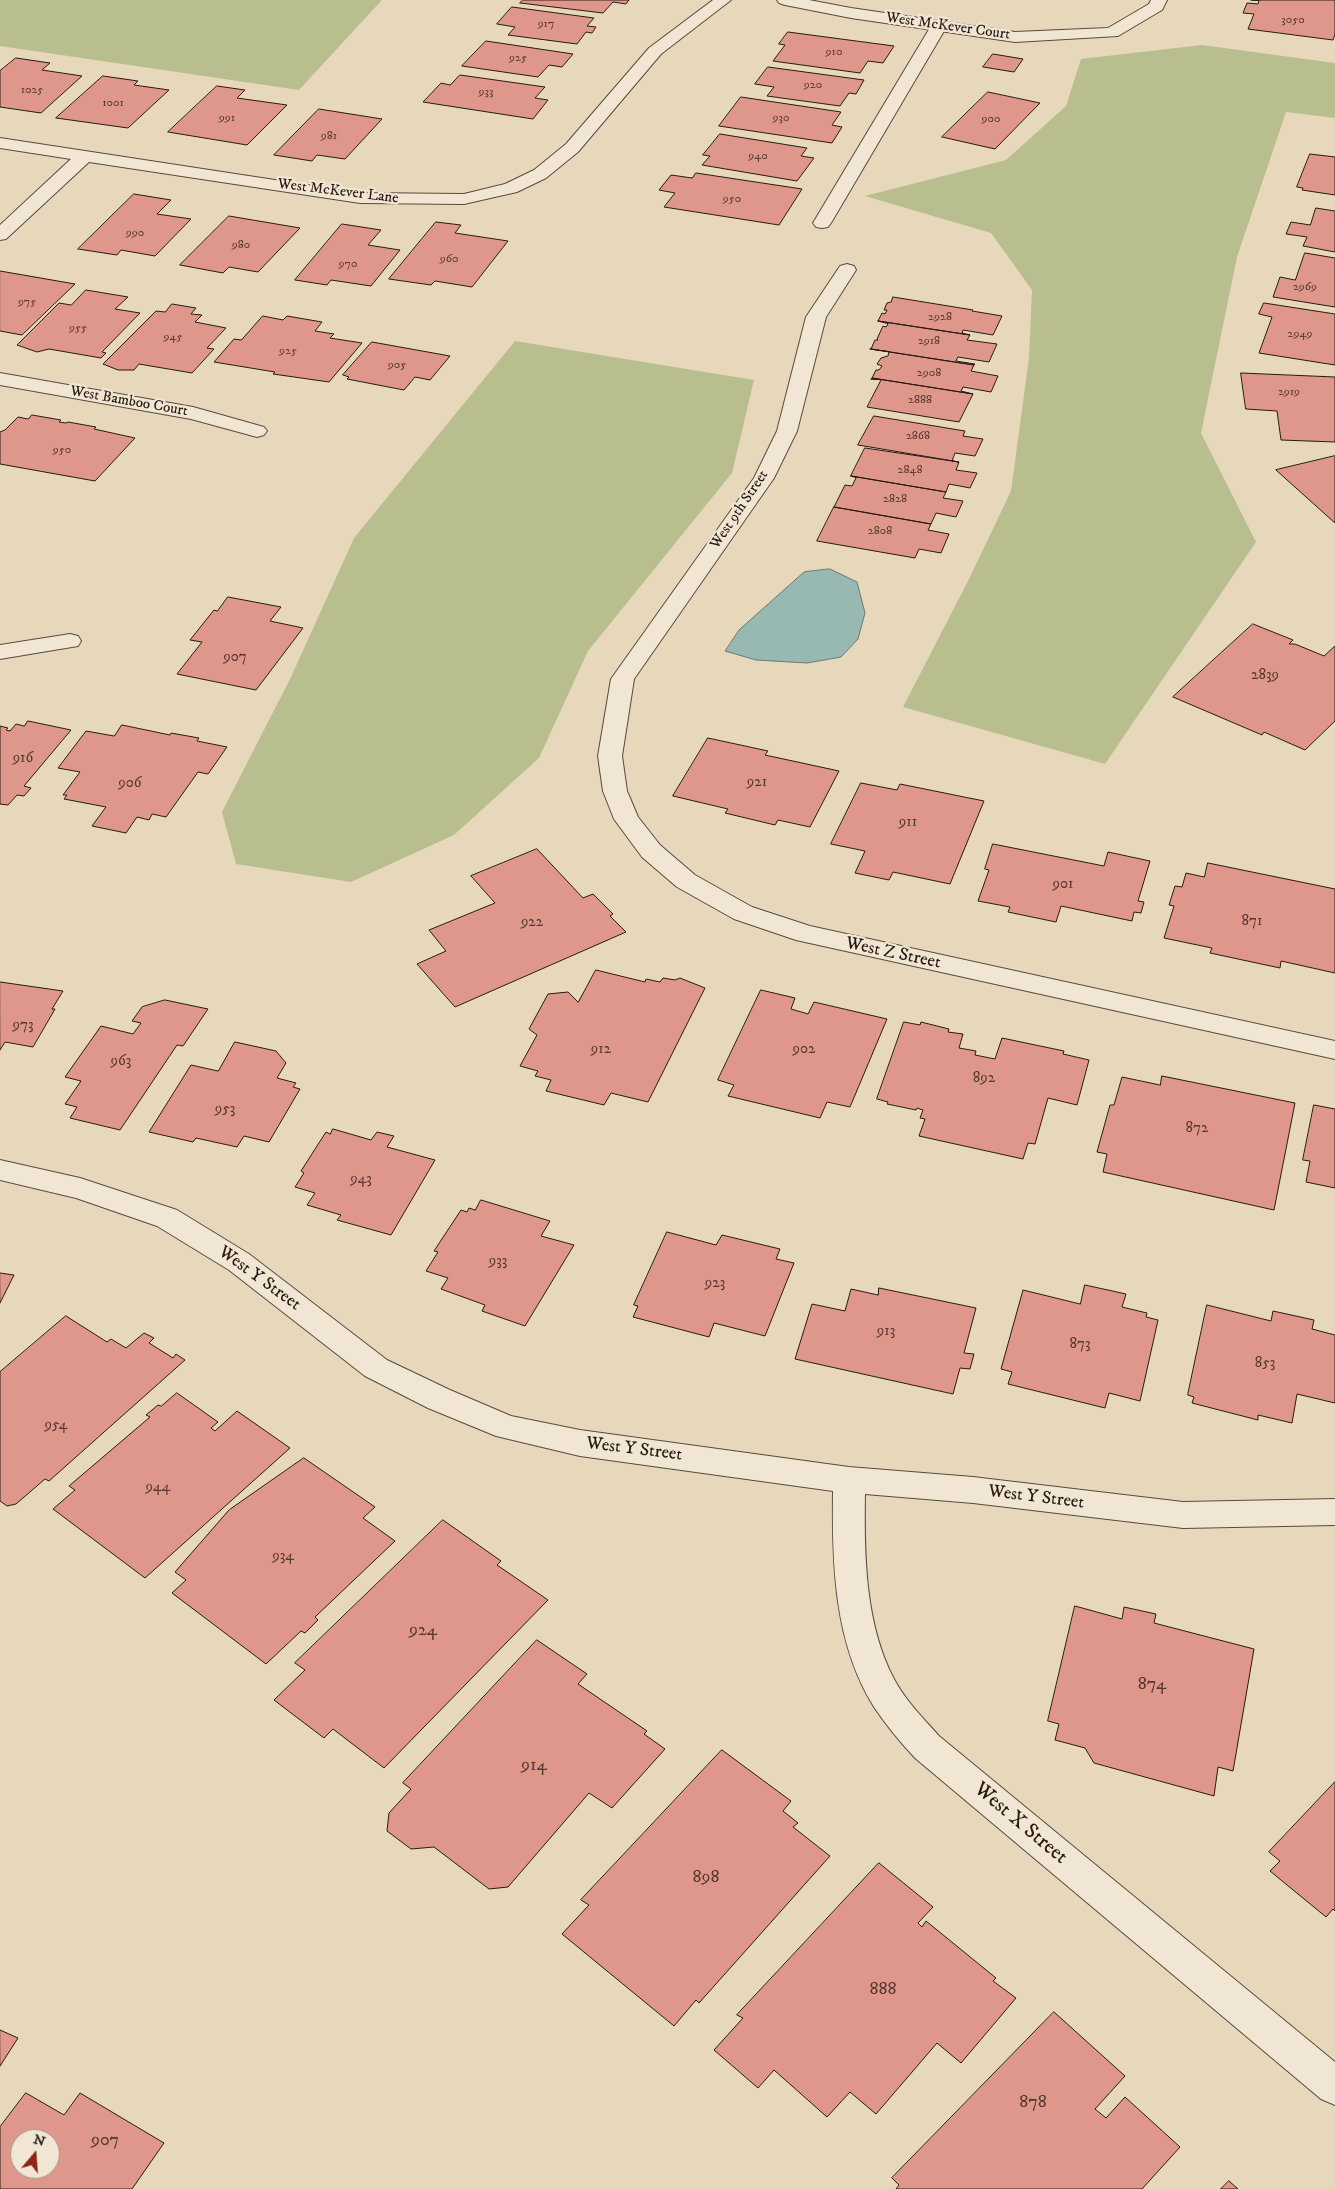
<!DOCTYPE html>
<html>
<head>
<meta charset="utf-8">
<style>
  body { margin:0 }
  #map { position:relative; width:1335px; height:2189px; overflow:hidden; background:#e8d8bb; font-family:"IM FELL DW Pica",serif }
  canvas { display:block }
  .north { position:absolute; left:10px; top:2129px; width:50px; height:50px; box-sizing:border-box; background:#f0e6d3; border:1px solid #a09486; border-radius:50%; rotate:18deg; font-size:14px; font-weight:700; line-height:20px; text-align:center; color:#281a13 }
  .north::after { content:''; display:block; margin:auto; width:18px; height:22px; background:#8f2418; clip-path:polygon(50% 0,100% 100%,50% 72%,0 100%) }
</style>
</head>
<body>
<div id="map">
<canvas width="1335" height="2189"></canvas>
<div class="north">N</div>
</div>
<script>
const ctx = document.querySelector('canvas').getContext('2d');
ctx.lineJoin = 'round';
function paint(path, color) {
  ctx.fillStyle = color;
  ctx.fill(path, 'evenodd');
}
function stroke(path, color, width, dash) {
  ctx.strokeStyle = color;
  ctx.lineWidth = width;
  ctx.lineCap = dash ? 'butt' : 'round';
  ctx.setLineDash(dash || []);
  ctx.stroke(path);
}
function drawText(font, color, halo, rows, align = 'center') {
  ctx.font = font + ' "IM FELL DW Pica",serif';
  ctx.lineWidth = 4.5;
  ctx.setLineDash([]);
  ctx.textBaseline = 'middle';
  ctx.strokeStyle = halo;
  ctx.fillStyle = color;
  for (const [text, x, y, turn = 0] of rows) {
    ctx.save();
    ctx.translate(x, y);
    ctx.rotate((+turn || 0) * Math.PI / 180);
    ctx.textAlign = isNaN(turn) ? turn : align;
    if (halo) ctx.strokeText(text, 0, 0);
    ctx.fillText(text, 0, 0);
    ctx.restore();
  }
}
const green = new Path2D(`
  M0,0h382l-83,90 -299,-44z
  M1202,45l133,18v55l-49,-6 -49,145 -36,176 55,109 -151,222 -202,-57 65,-126 43,-90 18,-133 3,-68 -41,-57 -126,-37 141,-36 60,-54 15,-47z
  M515,341l239,39 -22,93 -144,178 -49,107 -85,77 -103,47 -115,-18 -14,-52 69,-135 63,-139z`);
const water = new Path2D(`
  M830,569l27,13 8,31 -7,26 -17,18 -34,6 -51,-3 -31,-9 14,-21 65,-58z`);
const building = new Path2D(`
  M523,0h106l-3,4 -13,-2 -10,11 -83,-10z
  M1251,0h84v34l-2,6 -85,-11 6,-15 -11,-1 4,-10 11,1 1,-3z
  M512,7l82,11 -7,8 9,1 -4,6 -6,-1 -9,12 -69,-9 7,-8 -18,-3z
  M788,32l106,14 -11,17 -15,-2 -8,12 -87,-12 12,-16 -6,-1z
  M486,41l87,13 -11,13 -13,-2 -11,12 -76,-11z
  M993,54l30,5 -9,13 -31,-5z
  M16,58l34,5 -8,7 40,6 -41,37 -41,-6v-36z
  M768,67l96,13 -8,14 -7,-1 -9,13 -73,-10 7,-9 -19,-3z
  M460,75l85,12 -10,11 13,2 -15,19 -110,-17 18,-19 9,2z
  M103,76l35,5 -4,4 35,5 -41,38 -72,-10z
  M217,86l28,4 -8,8 50,7 -40,40 -79,-13z
  M988,92l52,11 -45,46 -53,-12z
  M741,97l100,15 -9,13 10,2 -10,16 -113,-17z
  M319,109l63,10 -37,40 -28,-4 -5,6 -38,-6z
  M720,134l87,14 -6,8 13,2 -17,23 -95,-16 8,-9 -7,-1z
  M1310,154l25,3v38l-33,-5 1,-2 -6,-1z
  M696,173l106,16 -23,36 -115,-18 11,-14 -16,-3 12,-15 21,3z
  M134,194l37,6 -14,14 34,5 -36,37 -34,-6 -4,5 -39,-6z
  M1316,208l19,3v41l-32,-6 4,-9 -21,-3 5,-12 19,3z
  M229,216l71,12 -42,44 -29,-5 -6,6 -43,-8z
  M436,222l25,3 -6,8 53,8 -36,46 -37,-6 -4,4 -42,-6z
  M342,224l39,6 -13,15 32,5 -29,36 -40,-6 -4,5 -32,-5z
  M1305,253l30,5v49l-62,-10 7,-20 15,3z
  M0,271l75,13 -53,51 -22,-4z
  M86,290l42,7 -13,12 25,4 -38,39 4,1 -5,5 -52,-9 -12,3 -20,-7 42,-42 12,2z
  M893,297l80,13 -1,1 30,5 -9,19 -30,-5 -1,3 8,2 -92,-14 4,-8 3,1 2,-4h-3l3,-7 4,-1z
  M1264,303l71,11v51l-76,-12 13,-36 -13,-3z
  M172,304l24,4 -5,6 11,1 -7,7 31,6 -19,20 7,1 -22,24 -53,-9 -5,6h-16l-15,-6 53,-53 9,1z
  M263,316l20,4 4,-4 35,6 -7,9 19,3 -4,4 32,5 -33,39 -56,-8 2,-2 -61,-10 20,-23 7,1z
  M878,321l92,14 -3,5 30,4 -8,18 -31,-5 -2,4 19,3 -1,1 -103,-16 4,-9h3l-1,-1 6,-13 3,1 2,-3z
  M372,342l78,14 -20,24 -15,-3 -11,13 -57,-11 2,-2 -6,-2z
  M870,349l104,16 -3,6 27,5 -7,16 -28,-5 -2,4 12,3 -101,-16 4,-8h3l3,-4 -5,-2 4,-6 7,-2 1,-4z
  M1241,373l94,4v65l-54,-2 -4,-29 -31,-2z
  M871,379l1,-1 101,16 -14,28 -92,-15 14,-27z
  M32,415l29,5 -2,2 7,1 2,-1 28,5 -2,2 41,9 -40,43 -95,-17v-32l5,-2 13,-13 10,2z
  M874,416l91,15 -2,5 20,3 -8,17 -20,-3 -3,8 7,1 -101,-17z
  M865,448l94,14 -3,8 21,3 -7,15 -21,-4 -3,8 -95,-16z
  M1335,456v67l-59,-53z
  M851,476l95,16 -3,6 20,3 -7,16 -20,-4 -5,11 -97,-17 11,-22 7,1 4,-8z
  M834,507l97,17 -3,6 21,4 -8,19 -22,-4 -4,9 -98,-17z
  M228,597l53,10 -11,14 33,7 -47,62 -79,-16 25,-32 -12,-2 24,-30 3,1z
  M1253,624l40,16 -4,4h6l29,12 11,-10v75l-30,29 -41,-18 -2,3 -89,-38z
  M28,721l43,9 -47,56 7,2 -7,8 -7,-1 -9,10 -8,-1v-78l8,2 -2,2 4,1 6,-7 8,2z
  M122,725l48,10 1,-2 28,5 -2,3 30,6 -19,27 -10,-2 -32,45 -14,-3 -3,6 -12,-3 -11,16 -34,-7 14,-19 -42,-8 3,-4h-4l17,-23 -22,-4 28,-37 28,5z
  M708,738l60,13 -3,4 74,16 -29,56 -32,-7 -3,5 -50,-12 3,-4 -55,-13z
  M861,783l36,7 3,-6 84,17 -34,83 -57,-12 -4,8 -34,-7 10,-22 -34,-7z
  M993,844l111,22 4,-14 42,9 -12,40 6,1 -3,11 -7,-1 -2,9 -71,-15 -5,16 -48,-10 2,-5 -32,-6 11,-31 -4,-1z
  M537,849l46,49 10,-4 20,20 -3,2 16,16 -171,75 -38,-43 29,-13 -17,-21 66,-27 -24,-27z
  M1208,863l127,26v84l-54,-12 -1,7 -70,-15 2,-5 -48,-10 10,-32 -5,-1 6,-19 7,1 4,-14 18,4z
  M596,970l49,12 1,-3 14,3 3,-4 12,2 5,-2 25,10 -57,114 -37,-9 -7,12 -58,-14 5,-11 -16,-4 3,-5 -18,-5 17,-31 -8,-6 19,-35 20,-2 10,10z
  M0,982l63,9 -11,18h3l-22,38 -28,-5 -5,8z
  M761,990l34,8 -4,11 17,5 6,-12 73,17 -37,88 -23,-5 -7,16 -92,-22 6,-11 -16,-5z
  M165,1000l43,9 -25,37 -6,-1 -57,85 -50,-12 7,-11 -12,-3 16,-23 -16,-4 36,-51 32,8 8,-11 -9,-2 10,-14z
  M904,1022l16,3 1,-3 28,7 -1,3 15,2 -4,14 17,3 -1,4 20,4 7,-21 62,13 -1,3 26,6 -12,45 -29,-7 -13,46 -7,-1 -5,16 -104,-23 6,-17 -5,-1 3,-8 -6,-2 -1,2 -29,-6 1,-2 -11,-3z
  M235,1042l41,9 10,12 -9,15 19,5 -3,4 7,2 -31,53 -25,-6 -7,11 -41,-9 -3,4 -44,-10 42,-67 27,6z
  M1162,1076l133,27 -21,107 -171,-38 4,-18 -10,-2 13,-47h4l8,-28 38,8z
  M1314,1105l21,4v79l-29,-6 4,-21 -7,-1z
  M333,1129l38,11 6,-8 17,4 -7,11 48,13 -44,75 -54,-15 4,-5 -34,-10 8,-12 -20,-6 9,-14 -3,-2 25,-39 4,2z
  M481,1200l69,21 -9,15 33,9 -49,81 -43,-15 3,-6 -44,-16 7,-11 -22,-7 12,-19 -4,-1 27,-41 6,2 2,-4 6,2z
  M667,1232l49,13 6,-10 58,14 -4,10 18,4 -29,73 -51,-13 -5,14 -76,-20 5,-11 -4,-1z
  M0,1273l14,2 -14,28z
  M1085,1285l41,9 -4,13 25,6 -1,4 12,3 -18,81 -31,-8 -4,15 -97,-24 4,-12 -11,-3 22,-79 57,14z
  M879,1288l97,20 -12,45 10,1 -4,15 -10,-1 -7,26 -158,-35 17,-55 33,7 6,-22 27,6z
  M1207,1305l64,16 2,-10 41,9 -2,9 23,6v68l-38,-9 -5,29 -34,-8v5l-66,-17 2,-6 -6,-2z
  M66,1316l41,26 4,-3 15,9 18,-15 10,5 -5,5 24,15 3,-4 9,6 -136,121 -4,-2 -29,25 -9,2 -7,-5v-129z
  M177,1393l41,29 -7,6 4,3 22,-20 53,37 -145,130 -92,-69 22,-19 -6,-4 81,-69 -4,-2 12,-10 3,1z
  M304,1458l71,49 -12,11 32,23 -80,76 3,3 -13,13 -4,-2 -35,33 -94,-71 14,-13 -11,-8 54,-62z
  M443,1520l58,41 -4,4 51,35 -164,168 -51,-39 -9,9 -50,-38 31,-30 -10,-7z
  M1075,1606l47,13 2,-12 32,7 -2,9 100,26 -21,122 -15,-4 -4,29 -120,-33 -9,-15 -30,-8 4,-16 -11,-3z
  M537,1640l50,34 -9,10 69,47 -3,3 21,15 -53,59 -23,-15 -81,94 -19,2 -55,-42 -23,2 -24,-18 2,-18 22,-24 -8,-6z
  M722,1750l69,51 -8,10 15,12 -5,4 37,29 -131,147 -3,-3 -22,26 -112,-92 27,-29 -8,-5z
  M1335,1782v129l-2,-2 -7,8 -56,-46 10,-10 -11,-9z
  M879,1863l54,44 -15,16 4,4 4,-6 70,57 -3,3 23,17 -55,65 -24,-20 -61,71 -26,-22 -23,25 -53,-47 -16,18 -44,-38 29,-32 -6,-3z
  M1054,2012l71,64 -30,33 11,9 19,-21 55,50 -38,42h-246l3,-4 -7,-7z
  M0,2030l18,8 -18,28z
  M26,2093l38,22 16,-22 84,50 -32,46h-132v-62zM20,2139h30v30h-30z
  M1229,2181l9,8h-17z`);
const service = new Path2D(`
  M939,21l6,2 2,3 -116,197 -3,4 -6,1 -6,-1 -3,-4 118,-197 2,-3z`);
const minor = new Path2D(`
  M713,0h18l-70,54 -83,98 -32,26 -29,14 -53,12 -104,-1 -271,-41 -83,77 -6,1v-15l71,-66 -71,-11v-10l360,55 104,1 41,-10 29,-14 32,-26 83,-96z
  M777,0h32l42,8 164,24 93,-4 41,-24 2,-4h16l-5,10 -44,26 -103,6 -164,-24 -66,-13 -6,-2z
  M847,264l7,2 2,4 -30,47 -29,114 -23,47 -140,201 -12,77 5,35 11,26 22,28 35,30 57,32 58,19 525,115v18l-539,-119 -62,-21 -57,-32 -35,-30 -28,-38 -11,-28 -5,-35 13,-77 143,-201 23,-47 29,-114 34,-51z
  M0,373l193,34 71,20 3,4 -3,4 -7,2 -66,-18 -191,-34z
  M70,634l8,2 3,5 -3,5 -78,13v-14z
  M0,1160l80,18 97,32 72,44 138,106 63,30 61,26 69,14 269,37 124,10 210,25 152,-3v26l-152,3 -210,-25 -108,-9c-1,61 0,130 29,185 11,21 29,39 45,57l396,326v43l-14,-6 -406,-341c-15,-16 -29,-33 -41,-51 -40,-64 -42,-143 -41,-216l-253,-35 -84,-20 -68,-28 -63,-32 -136,-106 -72,-44 -81,-28 -76,-18z`);
const farNumbernames = [
  ["3050",1293,21],
  ["917",546,25],
  ["910",834,53],
  ["925",518,59],
  ["920",813,86],
  ["1025",32,91],
  ["933",486,93],
  ["1001",113,104],
  ["991",227,119],
  ["930",781,119],
  ["900",991,120],
  ["981",329,137],
  ["940",758,157],
  ["950",732,200],
  ["990",135,234],
  ["980",241,246],
  ["960",449,260],
  ["970",348,265],
  ["2969",1305,288],
  ["975",27,303],
  ["2928",940,318],
  ["955",78,329],
  ["2949",1300,335],
  ["945",173,338],
  ["2918",929,342],
  ["925",288,352],
  ["905",397,366],
  ["2908",929,374],
  ["2919",1289,393],
  ["2888",920,401],
  ["2868",918,437],
  ["950",62,451],
  ["2848",910,471],
  ["2828",895,500],
  ["2808",880,532]
];
const farStreetnames = [
  ["West McKever Court",948,27,8],
  ["West McKever Lane",338,192,7],
  ["West Bamboo Court",129,402,10],
  ["West 9th Street",740,510,-56]
];
const numberNames = [
  ["907",235,658],
  ["2839",1265,676],
  ["916",23,759],
  ["921",757,783],
  ["906",130,784],
  ["911",908,823],
  ["901",1063,885],
  ["871",1252,922],
  ["922",532,923],
  ["973",23,1026],
  ["912",601,1050],
  ["902",804,1050],
  ["963",121,1062],
  ["892",984,1079],
  ["953",225,1110],
  ["872",1197,1129],
  ["943",361,1180],
  ["933",498,1262],
  ["923",715,1284],
  ["913",886,1332],
  ["873",1080,1345],
  ["853",1265,1364],
  ["954",56,1426],
  ["944",158,1488],
  ["934",283,1557]
];
const streetNames = [
  ["West Z Street",893,954,12],
  ["West Y Street",259,1279,36],
  ["West Y Street",634,1450,7],
  ["West Y Street",1036,1498,7]
];
const nearNumbernames = [
  ["924",423,1631],
  ["874",1152,1685],
  ["914",534,1766],
  ["898",706,1878],
  ["888",883,1990],
  ["878",1033,2103],
  ["907",105,2141]
];
const nearStreetnames = [
  ["West X Street",1020,1824,40]
];
paint(green, '#b9be8e');
paint(water, '#97b9b1');
stroke(water, '#6b7972', 1);
paint(building, '#df978b');
stroke(building, '#281a13', 1);
stroke(service, '#584a3d', 2);
stroke(minor, '#584a3d', 2);
paint(service, '#f0e6d3');
paint(minor, '#f0e6d3');
drawText('12px', '#563931', null, farNumbernames);
drawText('15px', '#281a13', '#f0e6d3', farStreetnames);
drawText('15px', '#563931', null, numberNames);
drawText('18px', '#281a13', '#f0e6d3', streetNames);
drawText('18px', '#563931', null, nearNumbernames);
drawText('21px', '#281a13', '#f0e6d3', nearStreetnames);
</script>
</body>
</html>
